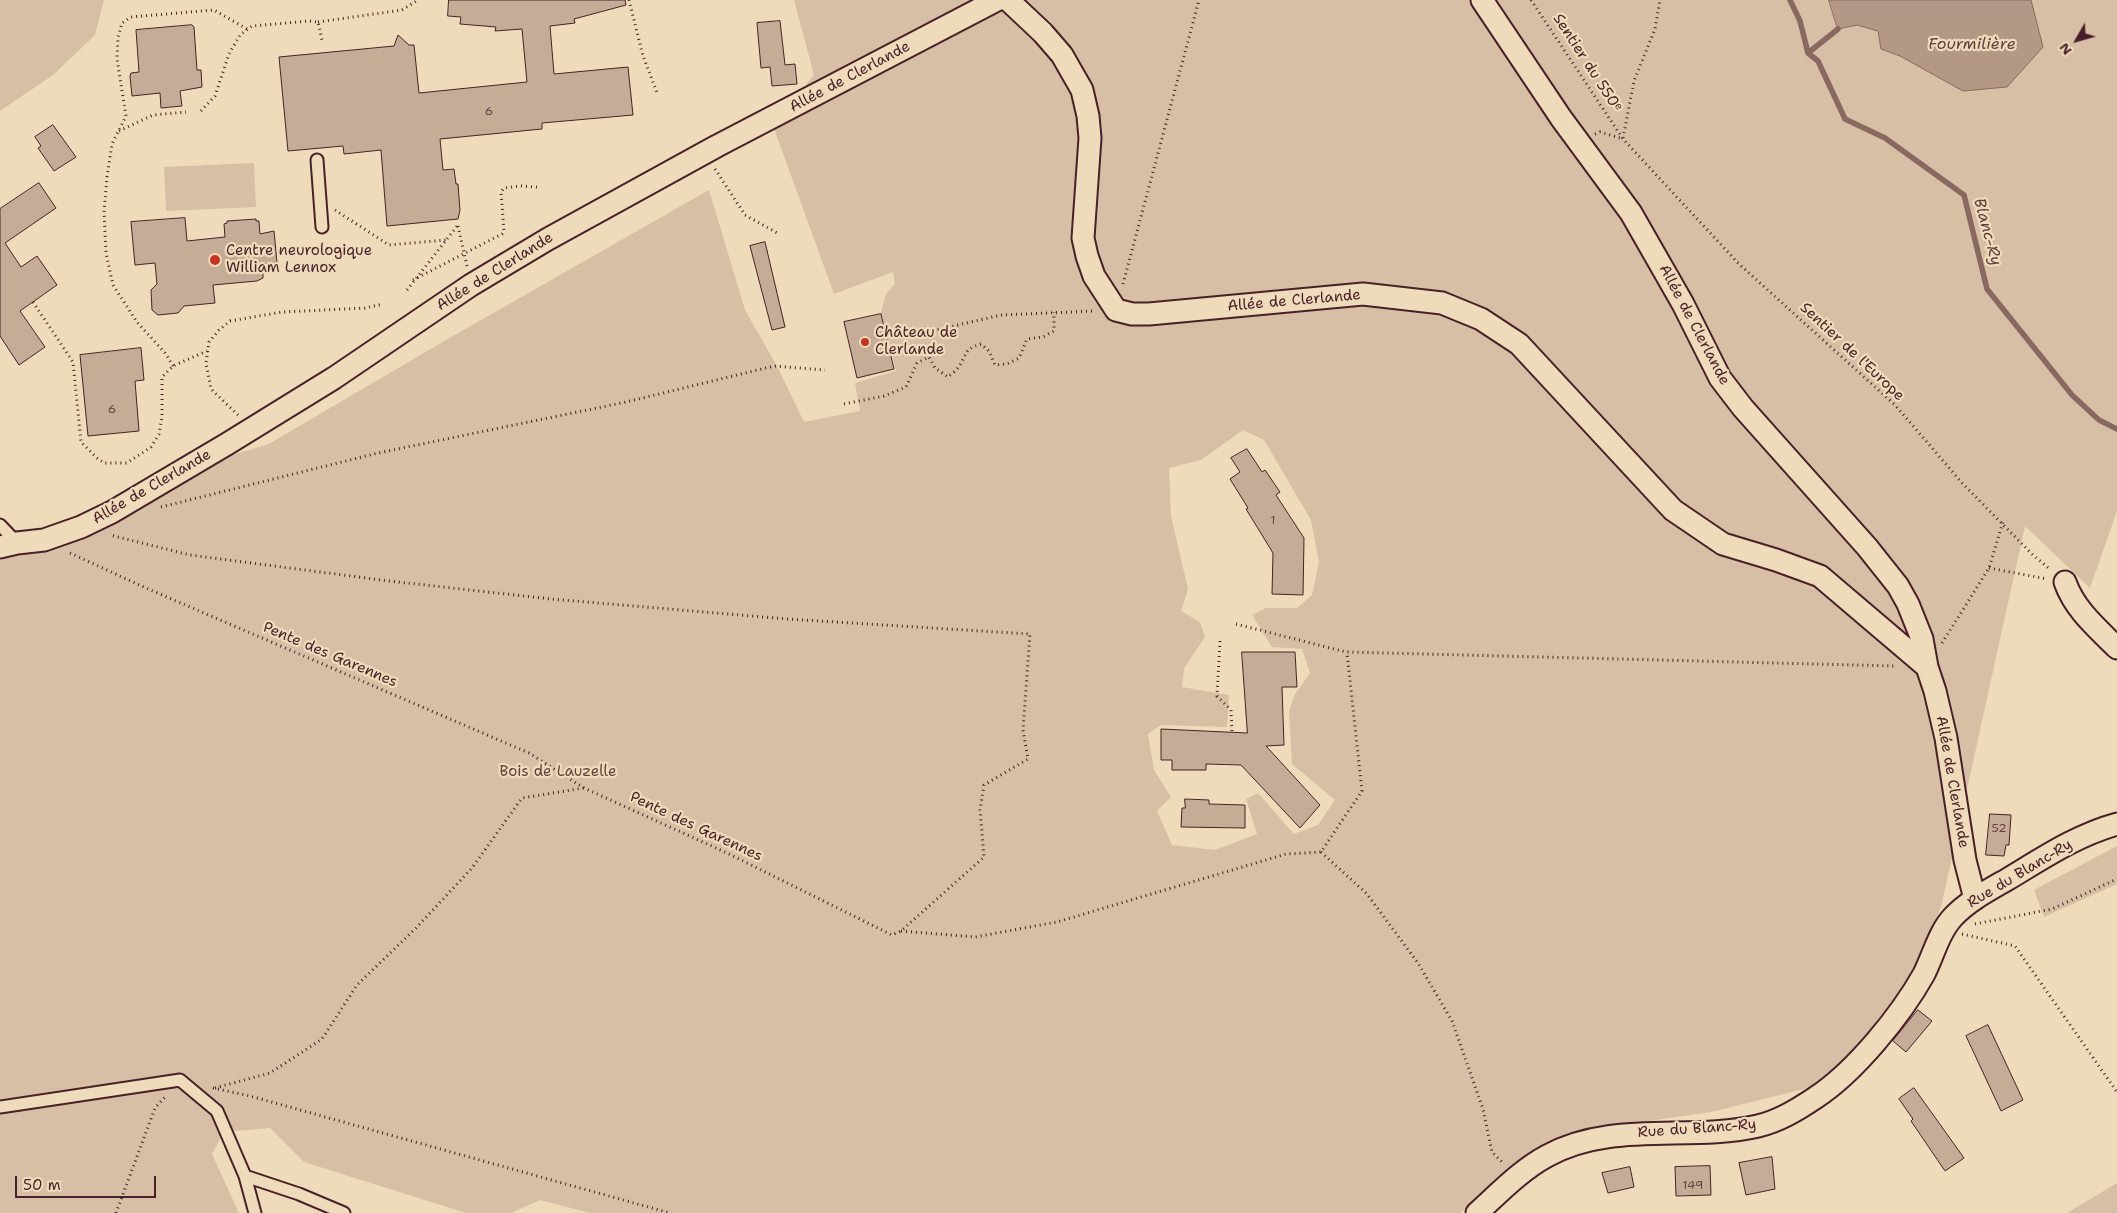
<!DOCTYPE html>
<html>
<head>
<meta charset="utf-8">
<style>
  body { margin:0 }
  #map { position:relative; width:2117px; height:1213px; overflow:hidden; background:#eedbb9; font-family:"Shantell Sans",sans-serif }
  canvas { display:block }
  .north { position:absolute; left:2052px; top:15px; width:50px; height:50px; -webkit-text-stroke:4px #eedbb9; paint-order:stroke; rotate:232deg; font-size:14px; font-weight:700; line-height:20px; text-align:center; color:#4a1f2b }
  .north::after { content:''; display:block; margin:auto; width:18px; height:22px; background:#4a1f2b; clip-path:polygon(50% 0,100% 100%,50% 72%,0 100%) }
  .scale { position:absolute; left:15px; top:1176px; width:141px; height:22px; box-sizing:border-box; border:2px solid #4a1f2b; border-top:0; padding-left:6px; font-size:15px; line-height:18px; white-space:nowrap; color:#4a1f2b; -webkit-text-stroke:4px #eedbb9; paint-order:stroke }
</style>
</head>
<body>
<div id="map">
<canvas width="2117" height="1213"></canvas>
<div class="north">N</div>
<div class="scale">50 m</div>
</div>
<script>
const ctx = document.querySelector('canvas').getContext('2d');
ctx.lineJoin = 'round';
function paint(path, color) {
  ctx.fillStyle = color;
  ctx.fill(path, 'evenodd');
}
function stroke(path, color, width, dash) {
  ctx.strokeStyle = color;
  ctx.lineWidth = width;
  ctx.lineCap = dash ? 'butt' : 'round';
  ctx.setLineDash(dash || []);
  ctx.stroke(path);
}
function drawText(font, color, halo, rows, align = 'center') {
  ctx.font = font + ' "Shantell Sans",sans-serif';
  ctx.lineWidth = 4.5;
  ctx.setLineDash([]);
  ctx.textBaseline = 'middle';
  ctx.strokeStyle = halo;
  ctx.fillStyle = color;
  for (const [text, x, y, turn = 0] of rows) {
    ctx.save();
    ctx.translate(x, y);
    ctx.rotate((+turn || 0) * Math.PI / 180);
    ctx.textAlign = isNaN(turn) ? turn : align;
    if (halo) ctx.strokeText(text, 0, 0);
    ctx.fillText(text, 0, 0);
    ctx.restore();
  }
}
const green = new Path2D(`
  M0,0h104l-9,35 -42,40 -53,36z
  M794,0h1035l9,29 19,-5 21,7 3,18 19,7 143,-9 -12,-47h86v511l-27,77 -65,-62 -84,381 -42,96 -67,79 -121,30 -132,19 -27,9 -22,14 -70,59h-870l-50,-13 -29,13h-45l-162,-51 -34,-34 -46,4 -12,22 27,59h-239v-653l67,-17 161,-87 39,-11 179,-105 263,-150 36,120 32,56 27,56 56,-11 -5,-28 41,-12 -15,-59 5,-18 9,-10 -2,-12 -59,22 -61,-168 41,-51zM1243,430l21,10 47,80 8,42 -7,33 -15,13h-31l-14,7 20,32 30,2 8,24 -16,23 -5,16 3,52 43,36 -17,25 -24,9 -36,-41 -12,6 11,35 -42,16 -43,-5 -15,-34 14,-14 -17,-27 -6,-36 13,-9 66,2 2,-32 -47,-8 2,-19 21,-31 -5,-15 -19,-11 7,-22 -17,-73 -2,-48 32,-8z
  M254,163l2,44 -90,4 -2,-44z
  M2117,846v38l-73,33 -10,-27z
  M2117,1183v30h-50z`);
const water = new Path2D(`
  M1829,0h202l12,47 -36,40 -44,4 -63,-35 -19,-7 -3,-18 -21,-6 -19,4z`);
const stream = new Path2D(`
  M1790,0l10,21 8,32 10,8 27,58 40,19 79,57 23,94 85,106 27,25 18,9
  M1808,53l30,-24`);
const building = new Path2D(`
  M449,0h176l1,5 -52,14 1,4 -25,3 4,48 74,-7 5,48 -91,8v6l-102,10 3,31 11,-1 2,15h2l2,26 -2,9 -71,7 -6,-76 -37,4 -1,-8 -55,5 -9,-94 115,-11 4,-11 11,10h5l5,48 108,-11 -5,-53 -27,2 1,-4 -36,-3 1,-7 -13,-1z
  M780,21l5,44 10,-1 2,20 -25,2 -2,-19 -9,1 -4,-45z
  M192,25l2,2 3,43h4l1,17 -22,4 2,15 -21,2 -1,-15 -28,3 -2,-20 1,-3 8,-1 -3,-42z
  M53,125l23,32 -22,14 -16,-23 3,-2 -6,-9z
  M39,183l17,25 -51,35 16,24 16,-11 20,29 -37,26 25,36 -26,18 -19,-29v-127z
  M185,218l2,23 38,-4 -1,-13 3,-1v-2l29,-2v2h3l1,13 14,-3 3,32 -14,1v14l-6,3 -44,4 2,18 -31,3 -6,7 -20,2 -6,-5 -1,-20 6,-6 -2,-21 -20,2 -4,-43z
  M765,242l20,85 -13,3 -22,-84z
  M881,314l13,55 -37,9 -13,-56z
  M141,348l3,32 -9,1 4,50 -51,5 -8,-81z
  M1247,449l15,23 3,-2 15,22 -4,3 28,43 -1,57 -31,-1 1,-41 -27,-44 2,-1 -18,-29 10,-7 -9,-14z
  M1242,652h53l2,35h-15l2,58 -18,1 54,59 -20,23 -59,-63 -35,-1v6h-34v-10h-11v-31l86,4z
  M1185,799l24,1v4l36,1v23l-64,-1 1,-19h3z
  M1990,814l21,1 -2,30h-3l-2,11 -18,-1z
  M1918,1010l14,11 -26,31 -13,-11z
  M1988,1025l35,75 -22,11 -35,-75z
  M1914,1088l50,70 -19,13 -34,-50 2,-2 -14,-20z
  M1772,1157l3,32 -29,6 -7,-32z
  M1710,1166l1,29 -35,1 -1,-29z
  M1630,1167l4,20 -26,6 -6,-20z`);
const path = new Path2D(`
  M629,0l14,56 15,39
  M1531,0l92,139 116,125 156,141 68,79 70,71 18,15
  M318,22l84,-12 16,-10
  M201,111l14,-15 14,-42 11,-19 12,-9 57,-5 9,1 4,18
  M119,131l34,-16 33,-3
  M1595,134l5,-2 23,7
  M1623,138l11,-57 21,-52 5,-29
  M715,169l30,46 34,19
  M335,210l54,35 57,-5
  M458,226l9,40
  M413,280l89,-46 2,-3 -3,-39 3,-4 16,-2 17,1
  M1123,284l76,-284
  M407,290l51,-65
  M33,302l40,60 8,80 17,17 7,4h22l24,-16 8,-13 3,-17v-40l11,-11 34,-15
  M928,332l73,-17 93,-4
  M173,366l-8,-13 -28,-31 -24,-37 -7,-32 -2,-41 3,-35 5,-33 14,-28 -9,-57 1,-22 4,-14 9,-6 83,-7 33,19
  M844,404l40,-8 22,-9 11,-24 12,-6 6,11 13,9c3,-3 7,-5 9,-8 10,-12 5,-20 24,-25l8,7 6,14 12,-1 12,-6 8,-19 16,-2 11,-6v-19
  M238,415l-27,-26 -5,-26 3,-21 10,-12 11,-9 52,-9 83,-4 18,-4
  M161,507l217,-54 248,-51 148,-36 51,4
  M70,553l76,35 383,165 55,35 143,65 165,82 9,-4 83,-74 -4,-47 4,-25 44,-26 -5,-29 7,-96 -243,-15 -236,-20 -162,-18 -199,-26 -80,-20
  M1989,568l58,11
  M1236,624l110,28 548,14
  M1220,641l-3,55 14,14 1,22
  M1942,643l47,-75 14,-46
  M1321,852l46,42 51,69 34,58 31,88 9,43 11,11
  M1975,924l77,-15 65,-30
  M901,931l74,6 82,-15 229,-68 35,-2 41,-61 -15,-138
  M1962,934l53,12 102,146
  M213,1088l37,8 420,117
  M215,1088l55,-15 52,-34 35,-54 59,-57 56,-60 50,-70 62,-10
  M116,1213l39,-105 10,-11`);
const service = new Path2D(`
  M317,160l5,67
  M0,525l17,18
  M0,1107l180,-27 37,31 28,65 10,37
  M245,1176l54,18 45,19`);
const minor = new Path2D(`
  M1008,0l35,33 19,22 20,35 6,26 2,22 -7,100 4,18 7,20 22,34 16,4h17l214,-20 79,9 39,16 38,25 154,166 50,34 53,16 44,16 107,91 8,24 11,47 19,122 10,39
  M1482,0l79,118 70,95 52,91 37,74 23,30 124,139 31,39 10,18 14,35 5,28
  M0,547l17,-4 27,-3 37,-13 31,-15 115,-68 107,-66 137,-93 77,-46 169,-93 280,-146
  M2065,582c10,28 31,45 52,66
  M1477,1213c22,-20 44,-43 70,-57 65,-36 143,-14 211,-30 21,-5 39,-16 57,-28 40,-26 86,-83 109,-124 9,-18 15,-42 29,-57 15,-16 36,-27 55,-38 35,-21 69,-44 109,-55`);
const markers = [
  [215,260,6,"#c8321e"],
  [865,342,5,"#c8321e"]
];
const numberNames = [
  ["6",489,112],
  ["6",112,410],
  ["1",1273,521],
  ["52",1999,829],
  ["149",1693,1186]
];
const streetNames = [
  ["Sentier du 550ᵉ",1587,63,57],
  ["Allée de Clerlande",850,77,-28],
  ["Allée de Clerlande",495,272,-32],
  ["Allée de Clerlande",1294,301,-5],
  ["Allée de Clerlande",1694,325,62],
  ["Sentier de l'Europe",1852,352,43],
  ["Allée de Clerlande",152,487,-30],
  ["Pente des Garennes",330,655,23],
  ["Allée de Clerlande",1952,782,80],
  ["Pente des Garennes",696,827,25],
  ["Rue du Blanc-Ry",2020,874,-31],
  ["Rue du Blanc-Ry",1697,1129,-4]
];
const poiNames = [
  ["Centre neurologique",226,251],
  ["William Lennox",226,268],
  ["Château de",875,333],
  ["Clerlande",875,350]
];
const parkNames = [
  ["Bois de Lauzelle",558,772]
];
const waterNames = [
  ["Fourmilière",1972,45],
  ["Blanc-Ry",1987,232,75]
];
paint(green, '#d6bfa4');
paint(water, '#b49886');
stroke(water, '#8a6862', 1);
stroke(stream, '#8a6862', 5.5);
paint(building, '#c5ac96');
stroke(building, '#4a1f2b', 1);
stroke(service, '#4a1f2b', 15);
stroke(minor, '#4a1f2b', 25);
stroke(path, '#4a1f2b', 3, [1, 4]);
stroke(service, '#eedbb9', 11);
stroke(minor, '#eedbb9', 21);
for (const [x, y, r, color] of markers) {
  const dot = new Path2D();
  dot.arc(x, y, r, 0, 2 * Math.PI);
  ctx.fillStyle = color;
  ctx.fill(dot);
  stroke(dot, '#eedbb9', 2);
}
drawText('12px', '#694246', null, numberNames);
drawText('15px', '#4a1f2b', '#eedbb9', streetNames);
drawText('15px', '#4a1f2b', '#eedbb9', poiNames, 'left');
drawText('15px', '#663f43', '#eedbb9', parkNames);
drawText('italic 16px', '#643d42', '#eedbb9', waterNames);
</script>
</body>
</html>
